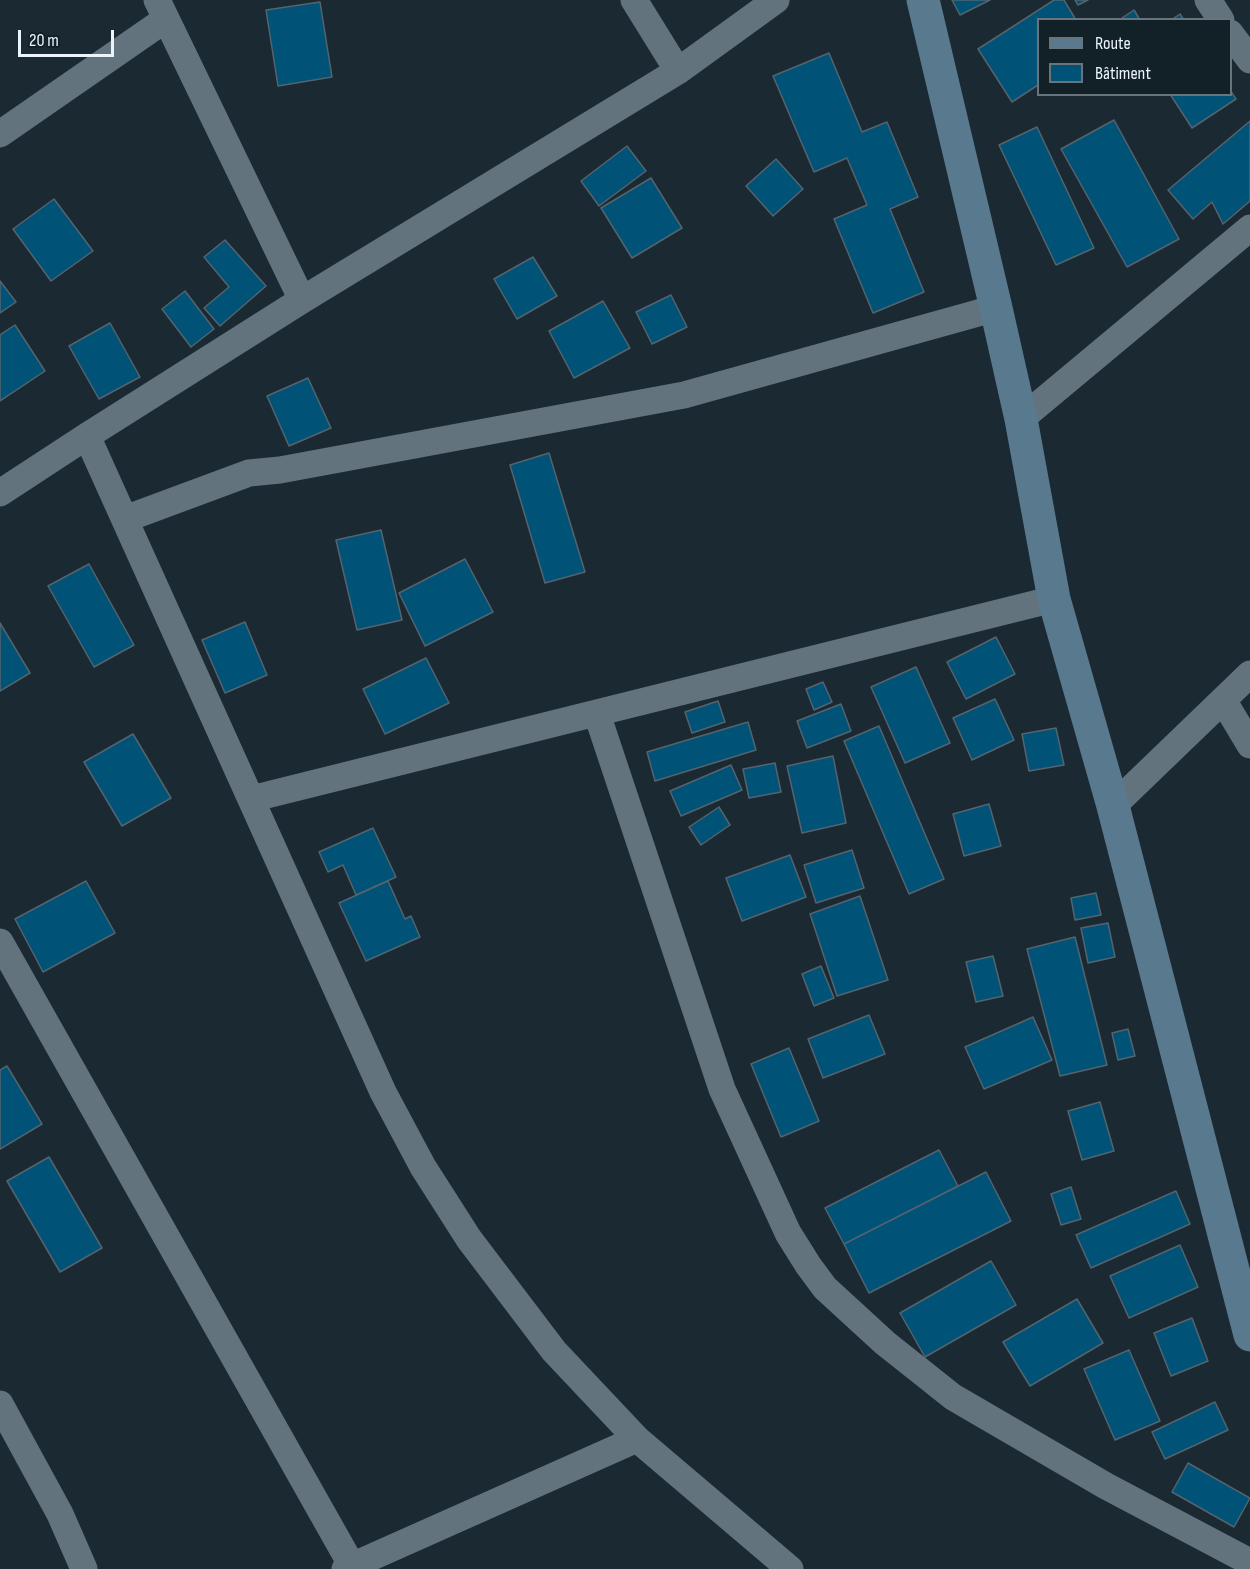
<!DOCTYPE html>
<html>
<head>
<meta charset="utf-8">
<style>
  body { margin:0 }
  #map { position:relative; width:1250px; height:1569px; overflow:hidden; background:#1b2932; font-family:"Sofia Sans Condensed",sans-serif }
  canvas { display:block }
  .legend { position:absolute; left:1037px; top:18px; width:195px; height:78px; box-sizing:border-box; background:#122028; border:2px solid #69757c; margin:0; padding:8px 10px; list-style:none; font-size:18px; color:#ebf4fa }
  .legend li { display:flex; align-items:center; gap:12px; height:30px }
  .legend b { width:30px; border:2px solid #69757c }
  .scale { position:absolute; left:18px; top:30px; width:96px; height:27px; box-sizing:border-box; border:3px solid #ebf4fa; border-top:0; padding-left:8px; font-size:18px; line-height:21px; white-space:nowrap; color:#ebf4fa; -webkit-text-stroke:4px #122028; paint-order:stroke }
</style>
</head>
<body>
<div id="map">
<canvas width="1250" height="1569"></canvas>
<ul class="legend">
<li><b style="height:8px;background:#597a8e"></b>Route</li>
<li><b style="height:16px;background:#005377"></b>Bâtiment</li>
</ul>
<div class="scale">20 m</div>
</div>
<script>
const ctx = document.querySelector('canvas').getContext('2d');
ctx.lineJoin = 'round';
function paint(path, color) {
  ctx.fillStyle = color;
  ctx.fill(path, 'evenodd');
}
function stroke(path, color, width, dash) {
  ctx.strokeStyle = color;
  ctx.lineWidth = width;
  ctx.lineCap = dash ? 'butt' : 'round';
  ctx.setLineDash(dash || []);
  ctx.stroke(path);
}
const building = new Path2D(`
  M952,0h38l-30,15z
  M1054,0h10l12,20h-38v65l-26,17 -34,-53z
  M1075,0h13l-10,5z
  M320,2l12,75 -54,9 -12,-76z
  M1134,10l6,10h-21z
  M1180,14l4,6h-13z
  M829,53l33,79 25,-10 31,75 -28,12 34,83 -51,21 -39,-94 33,-14 -20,-47 -33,14 -41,-96z
  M1230,90l6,9 -44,29 -22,-34h60z
  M1114,120l65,119 -52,28 -66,-118z
  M1250,121v80l-27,23 -11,-22 -19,17 -25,-29z
  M1037,127l57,121 -38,17 -57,-120z
  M627,146l19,25 -47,35 -18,-25z
  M776,159l27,30 -30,27 -27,-30z
  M651,178l31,50 -50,30 -31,-50z
  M54,199l39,52 -42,30 -38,-52z
  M225,240l41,46 -46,40 -16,-18 25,-21 -25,-30z
  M533,257l24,39 -40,23 -23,-40z
  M0,281l16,21 -16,11z
  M185,291l29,38 -23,18 -29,-38z
  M671,295l16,32 -35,17 -16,-32z
  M603,301l27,47 -56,30 -25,-47z
  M110,323l30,54 -41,22 -30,-53z
  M15,325l30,46 -45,30v-66z
  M308,378l23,50 -42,18 -22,-50z
  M549,453l36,119 -40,11 -35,-118z
  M381,530l21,90 -45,10 -21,-90z
  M465,559l28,53 -68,34 -26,-53z
  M89,564l45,81 -40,22 -46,-81z
  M245,622l22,53 -42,18 -23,-53z
  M0,623l30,50 -30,18z
  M996,637l19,37 -49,25 -19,-37z
  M426,658l23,45 -64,31 -22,-45z
  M916,667l34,76 -45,20 -34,-76z
  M823,682l9,20 -18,8 -8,-21z
  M995,699l19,41 -42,20 -19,-42z
  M718,701l7,21 -33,11 -7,-21z
  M841,704l10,27 -44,17 -10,-27z
  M748,722l8,28 -101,31 -8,-29z
  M879,726l65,153 -35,15 -65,-153z
  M1056,728l8,37 -35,6 -7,-37z
  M133,734l38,64 -49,28 -38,-64z
  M833,756l13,67 -44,10 -15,-67z
  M775,763l6,29 -32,6 -6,-29z
  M731,765l11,25 -61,26 -11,-25z
  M989,804l12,42 -37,10 -11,-42z
  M719,807l11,18 -29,20 -12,-18z
  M373,828l23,49 -40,18 -13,-30 -15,7 -9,-20z
  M852,850l12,38 -48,15 -12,-38z
  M790,855l16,42 -64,24 -16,-43z
  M86,881l29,52 -72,39 -28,-53z
  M388,881l17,38 6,-3 9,21 -54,24 -27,-58z
  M1096,893l5,22 -26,5 -4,-22z
  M860,896l28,84 -51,16 -27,-82z
  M1108,923l7,34 -27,6 -7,-35z
  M1075,937l32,128 -47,11 -33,-127z
  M993,956l10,40 -27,6 -10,-40z
  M821,966l13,32 -20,8 -12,-32z
  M869,1015l16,39 -62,24 -15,-39z
  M1033,1017l19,43 -68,29 -19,-42z
  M1128,1029l7,27 -17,4 -6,-27z
  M789,1048l30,73 -38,16 -30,-73z
  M7,1066l35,58 -42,25v-79z
  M1100,1102l14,49 -32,9 -14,-49z
  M939,1150l19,36 -114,58 -19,-36z
  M49,1157l53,91 -42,24 -53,-91z
  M986,1172l25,49 -142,72 -25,-49z
  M1071,1187l10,32 -20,6 -10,-31z
  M1176,1191l14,33 -99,44 -15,-33z
  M1180,1245l18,42 -69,31 -19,-42z
  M991,1261l25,44 -91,52 -25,-44z
  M1077,1299l26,44 -73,43 -27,-44z
  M1192,1318l16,43 -37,15 -17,-43z
  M1129,1350l31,71 -45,19 -31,-71z
  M1215,1402l13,28 -63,29 -13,-27z
  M1188,1463l62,35 -16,29 -62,-35z`);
const street = new Path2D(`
  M157,0l145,300
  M634,0l44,71
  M1208,0l13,20
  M1230,33l20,27
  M0,134l166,-115
  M1021,419l229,-191
  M87,436l296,656 40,75 46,72 85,112 83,88 153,130
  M0,493l87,-57 215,-136 376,-229 98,-71
  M125,519l124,-46 31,-3 404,-75 312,-87
  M1223,700l27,45
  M597,714l125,375 66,144 20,32 17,23 60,55 68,54 153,89 144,76
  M251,799l803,-200
  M1113,806l137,-132
  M0,942l352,624
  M0,1404l60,110 24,55
  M345,1569l292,-130`);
const secondary = new Path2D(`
  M923,0l73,308 25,111 33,180 59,207 137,529`);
paint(building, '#005377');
stroke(building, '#54636d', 1.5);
stroke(street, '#63737d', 27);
stroke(secondary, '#597a8e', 33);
</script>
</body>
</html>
